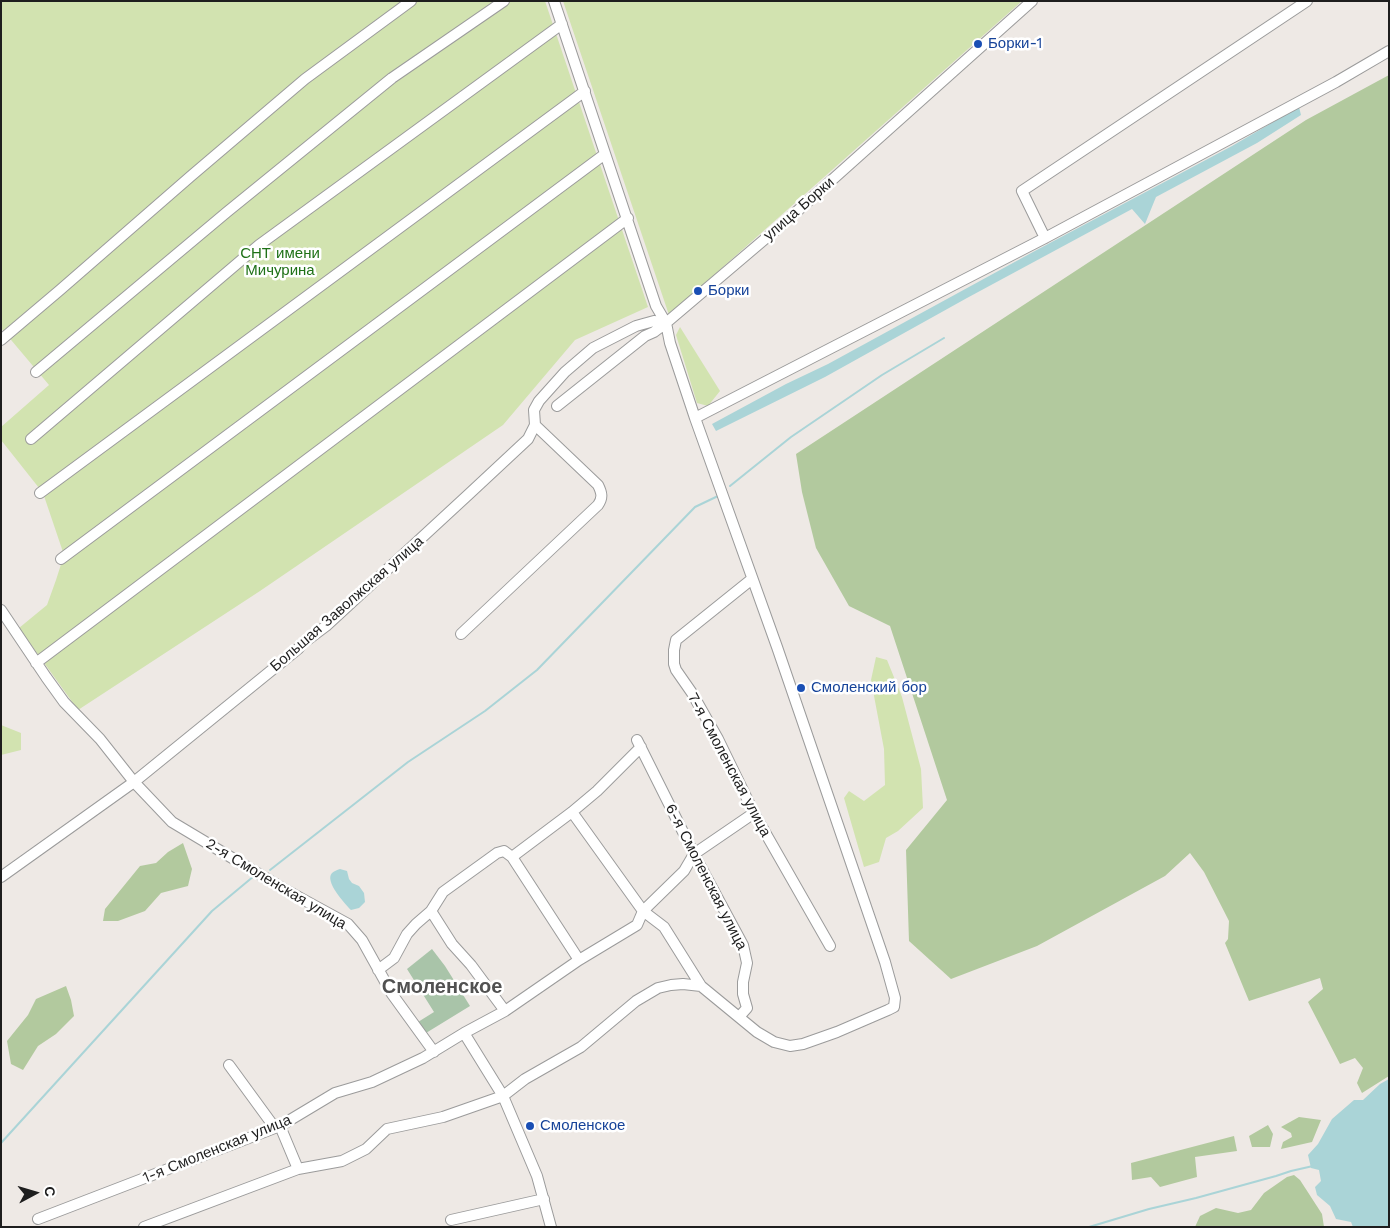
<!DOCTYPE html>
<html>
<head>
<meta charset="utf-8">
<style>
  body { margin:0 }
  #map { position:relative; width:1390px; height:1228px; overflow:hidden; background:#eee9e5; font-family:"Work Sans",sans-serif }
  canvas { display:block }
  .frame { position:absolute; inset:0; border:2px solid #1e1e1e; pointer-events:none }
  .north { position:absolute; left:10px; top:1168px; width:50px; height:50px; -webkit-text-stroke:4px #fff; paint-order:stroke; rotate:84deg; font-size:14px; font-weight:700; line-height:20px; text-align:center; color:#1e1e1e }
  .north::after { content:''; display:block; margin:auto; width:18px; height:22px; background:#1e1e1e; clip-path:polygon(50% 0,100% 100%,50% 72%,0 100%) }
</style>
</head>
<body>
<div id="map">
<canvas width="1390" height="1228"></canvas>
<div class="frame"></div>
<div class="north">С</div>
</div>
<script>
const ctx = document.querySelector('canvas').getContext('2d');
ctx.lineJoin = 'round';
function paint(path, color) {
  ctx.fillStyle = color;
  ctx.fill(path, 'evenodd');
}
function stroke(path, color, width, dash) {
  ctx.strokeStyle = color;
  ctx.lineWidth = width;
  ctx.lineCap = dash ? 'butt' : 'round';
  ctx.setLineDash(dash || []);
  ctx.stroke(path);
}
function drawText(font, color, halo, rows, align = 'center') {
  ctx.font = font + ' "Work Sans",sans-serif';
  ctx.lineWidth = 5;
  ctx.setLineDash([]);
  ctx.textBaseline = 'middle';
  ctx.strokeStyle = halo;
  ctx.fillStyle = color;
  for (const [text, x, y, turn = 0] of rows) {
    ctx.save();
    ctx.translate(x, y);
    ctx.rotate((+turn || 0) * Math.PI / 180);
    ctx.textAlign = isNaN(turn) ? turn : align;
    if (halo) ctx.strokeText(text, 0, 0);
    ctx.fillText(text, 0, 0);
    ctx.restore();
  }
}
const grass = new Path2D(`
  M1,1h544l103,306 -73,33 -72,85 -243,166 -182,119 -59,-82 28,-23 9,-25 8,-25 -21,-62 -42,-53v-13l48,-42 -48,-57z
  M563,1h459l-353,314z
  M680,327l40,64 -12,15 -11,-3 -21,-68z
  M876,657l11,3 15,37 19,72 2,39 -25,23 -12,7 -7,24 -15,5 -20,-69 5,-7 15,10 21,-16 -1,-36 -13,-69z
  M1,725l20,8v17l-20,5z`);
const forest = new Path2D(`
  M1389,75v1001l-27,17 -5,-10 6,-15 -8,-10 -15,6 -32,-62 15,-13 -3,-11 -71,23 -24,-58 3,-4 1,-18 -25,-49 -14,-19 -25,23 -128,70 -86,33 -42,-38 -3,-91 41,-50 -57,-174 -41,-20 -33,-58 -14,-56 -6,-38 510,-334z
  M183,843l9,26 -4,17 -27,7 -16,18 -27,10h-15l2,-12 35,-43 16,-3 12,-11z
  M66,986l5,14 3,16 -18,18 -18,12 -15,24 -12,-6 -4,-23 21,-26 8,-16z
  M1299,1117l22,3 -9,22 -31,7 2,-7 9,-5 -1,-4 -10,-6z
  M1268,1125l5,9 -3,13h-18l-3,-11z
  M1234,1136l3,15 -42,6 2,20 -37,10 -9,-10 -19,3 -1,-17z
  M1294,1175l6,5 22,34 2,13h-129l5,-11 16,-8 22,5 13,-3 13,-17 23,-16z`);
const cemetery = new Path2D(`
  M432,949l13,17 25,40 -44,27 -8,-11 16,-10 -27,-43z`);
const water = new Path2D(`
  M1299,107l2,8 -44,28 -101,54 -11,27 -13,-15 -165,89 -142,79 -109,54 -4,-7 74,-40 42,-20 205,-112 199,-106z
  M340,869l7,2 2,8 3,4 7,3 5,7 1,9 -6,6 -8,2c-6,-6 -27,-29 -19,-37 2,-2 5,-3 8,-4z
  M1389,1079v148h-36l-2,-5 -15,-3 -6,-13 -13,-11 -2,-8 6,-6 -2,-11 -8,-2 -3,-13 10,-11 14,-25 22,-19h9l17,-16z`);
const stream = new Path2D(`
  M730,486l61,-49 91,-62 62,-37
  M270,870l138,-108 77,-51 52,-41 158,-163 23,-11
  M1,1143l211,-232 42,-35
  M1089,1227l60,-18 47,-11 80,-22 15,-5 22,-5`);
const minor = new Path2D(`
  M1045,238l-23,-47 285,-190
  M1,340l59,-50 131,-114 114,-97 106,-78
  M36,372l191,-160 165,-134 112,-77
  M557,406l88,-70 9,-4 12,-9 119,-101 247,-221
  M695,418l350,-180 291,-156 53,-31
  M31,439l228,-194 303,-221
  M40,493l545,-402
  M61,559l544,-405
  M752,579l-76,61 -2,10v14l2,6 16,23 26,46 36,74 76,133
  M1,610l45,67 18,25 36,37 34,43 38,40 112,67 64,35 14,16 30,54 42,58
  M461,634l137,-129c5,-7 4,-12 0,-20l-63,-60
  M36,663l592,-445
  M637,740l57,114 49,91 4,18 -4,19v12l4,14 -8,9
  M572,812l71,99 21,16 37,59
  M512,857l67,103
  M1,877l133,-95 165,-134 3,-4 24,-18 143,-132 59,-55 7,-14 -1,-15 5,-9 26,-29 28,-24 43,-22 18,-5 12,2
  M431,911l21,33 19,21 34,46
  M378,970l16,-12 13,-24 9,-10 15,-13 12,-19 54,-39 7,-2 8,6 60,-45 25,-21 44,-44
  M464,1033l39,63 34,80 14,51
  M229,1065l46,63
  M280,1126l18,43
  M38,1219l242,-93 55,-33 37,-11 51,-24 41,-25 41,-22 74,-51 58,-35 6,-14 41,-40 10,-17 60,-41
  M451,1220l93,-21
  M144,1227l154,-58 44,-8 24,-12 21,-20 56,-12 60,-21 22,-17 56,-32 55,-46 22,-13 13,-3 12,-1 18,2 56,46 17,10 16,4 13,-2 34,-12 51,-22 6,-3 1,-9 -10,-36 -108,-315 -82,-229 -25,-75 -4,-20 -10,-17 -102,-305`);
const markers = [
  [978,44,5,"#1a4fb4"],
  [698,291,5,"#1a4fb4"],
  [801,688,5,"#1a4fb4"],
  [530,1126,5,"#1a4fb4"]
];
const transitNames = [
  ["Борки-1",988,44],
  ["Борки",708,291],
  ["Смоленский бор",811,688],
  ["Смоленское",540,1126]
];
const streetNames = [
  ["улица Борки",799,209,-41],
  ["Большая Заволжская улица",347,604,-41],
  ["7-я Смоленская улица",729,765,62],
  ["6-я Смоленская улица",706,877,63],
  ["2-я Смоленская улица",276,884,31],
  ["1-я Смоленская улица",217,1149,-22]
];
const parkNames = [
  ["СНТ имени",280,254],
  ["Мичурина",280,271]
];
const districtNames = [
  ["Смоленское",442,987]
];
paint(grass, '#d2e3b0');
paint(forest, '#b2c99e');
paint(cemetery, '#a9c4a9');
paint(water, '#aad4d7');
stroke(stream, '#aad4d7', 2);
stroke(minor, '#9b9b9b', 12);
stroke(minor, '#fff', 10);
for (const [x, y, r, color] of markers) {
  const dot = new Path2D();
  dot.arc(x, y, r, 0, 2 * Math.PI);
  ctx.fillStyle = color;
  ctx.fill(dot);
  stroke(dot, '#fff', 2);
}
drawText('15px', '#164399', '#fff', transitNames, 'left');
drawText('15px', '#1e1e1e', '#fff', streetNames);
drawText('15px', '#1f7117', '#fff', parkNames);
drawText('bold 20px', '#515151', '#fff', districtNames);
</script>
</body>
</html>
